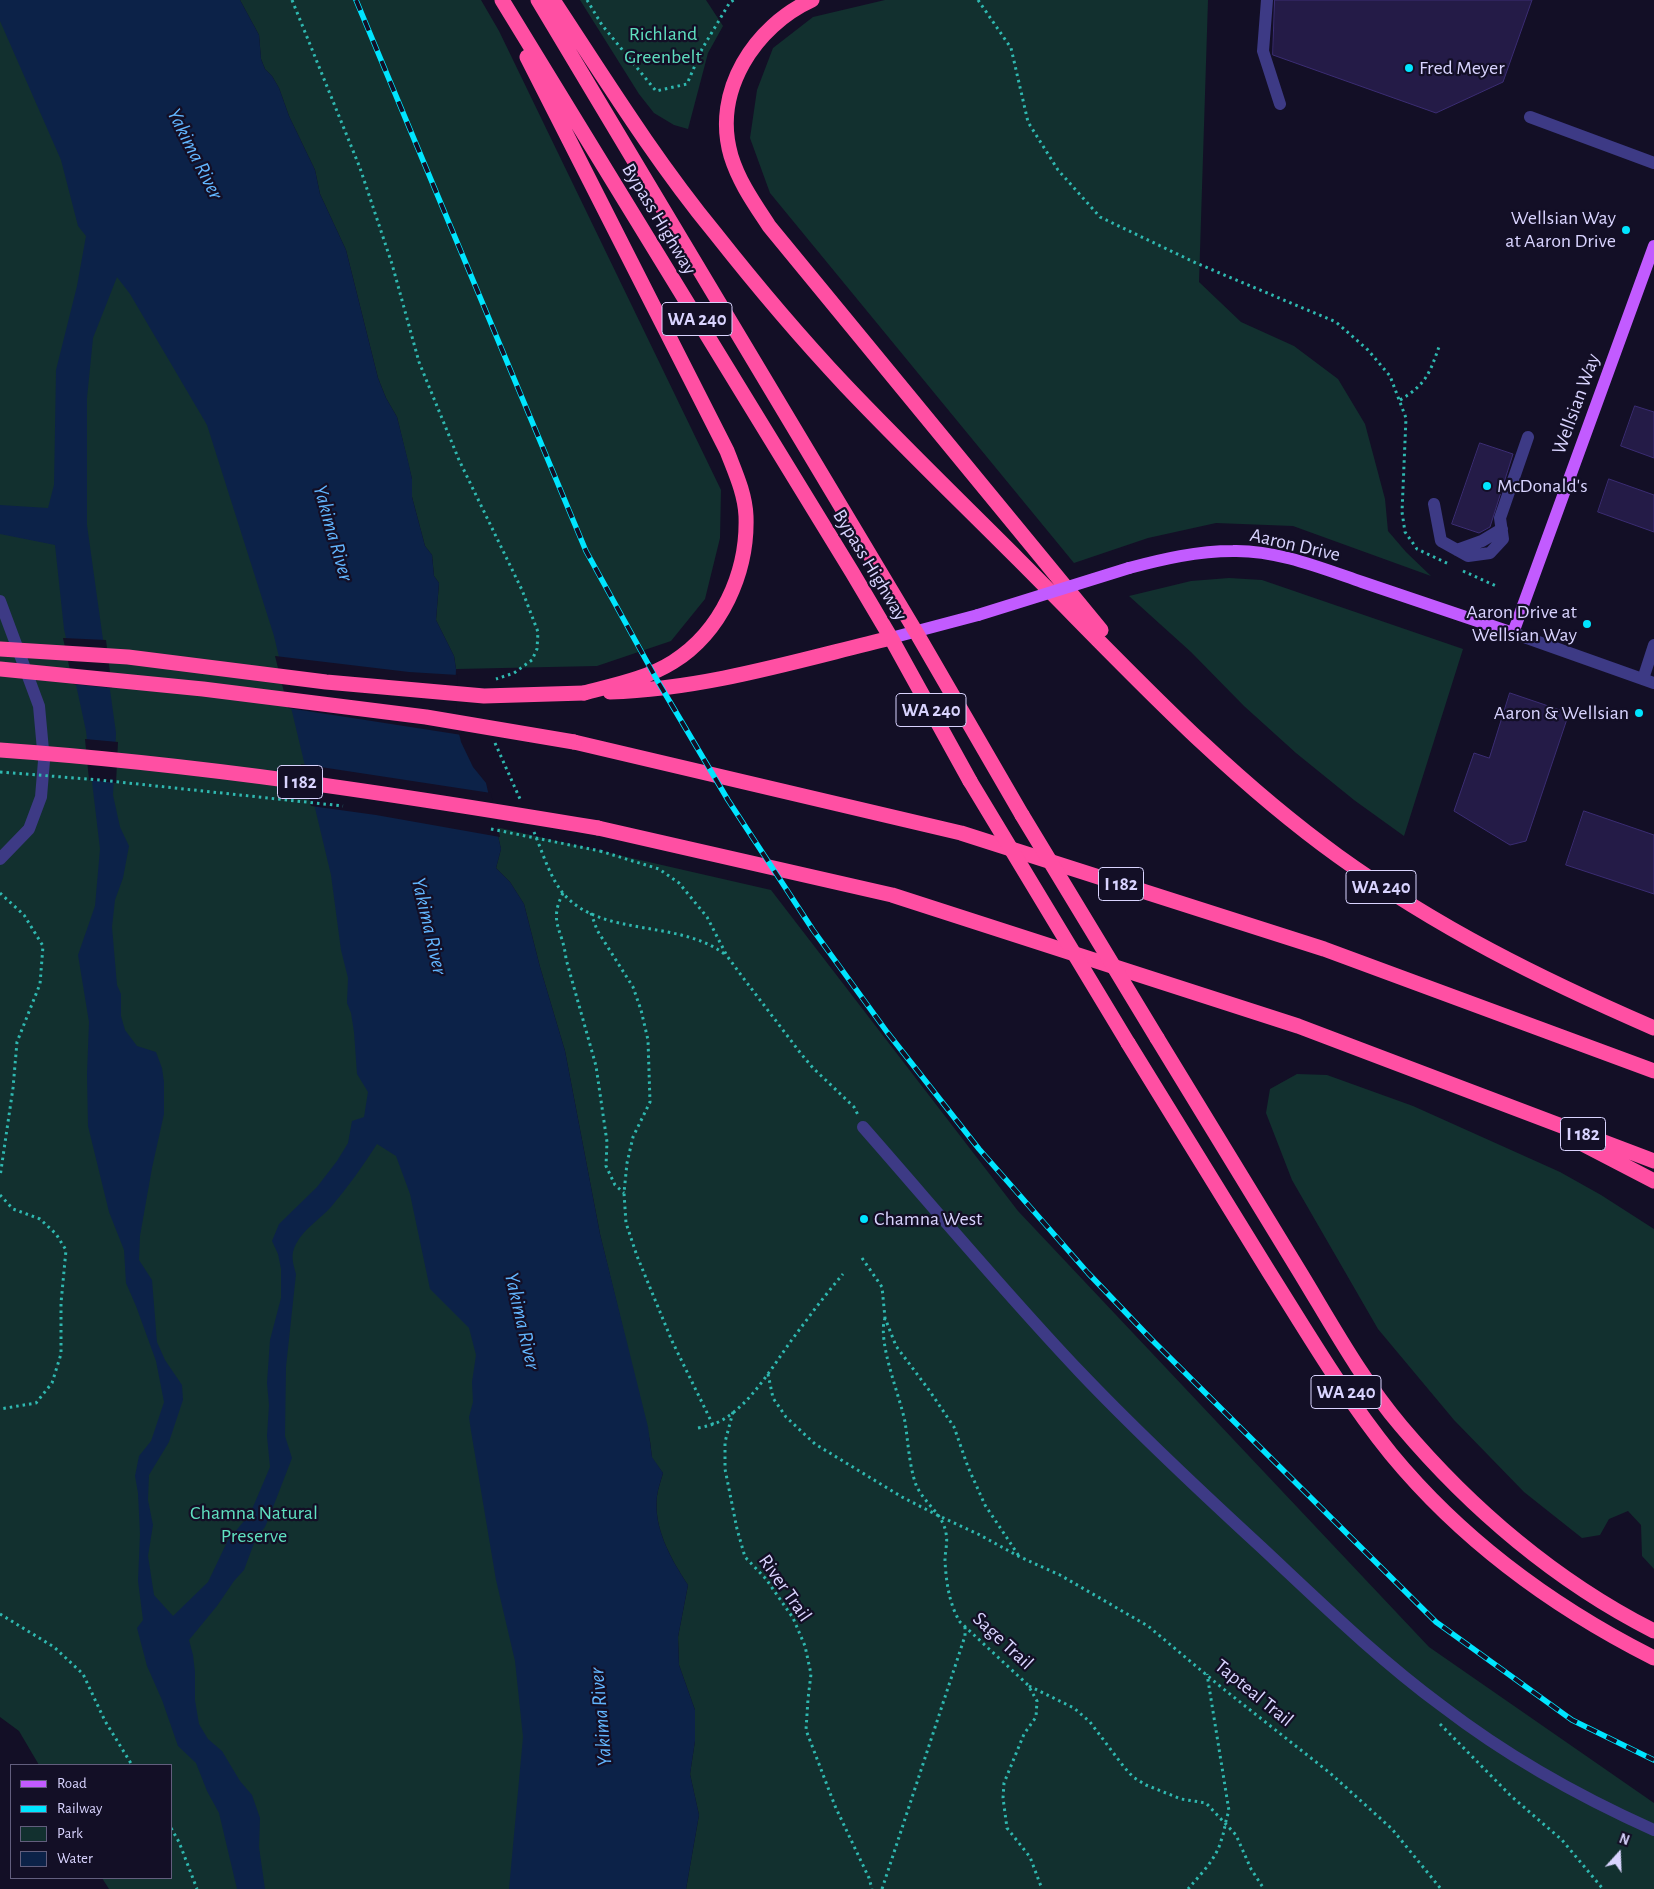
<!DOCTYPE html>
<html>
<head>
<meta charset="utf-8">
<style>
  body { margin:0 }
  #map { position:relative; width:1654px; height:1889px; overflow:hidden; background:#130f26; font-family:"Alegreya Sans",sans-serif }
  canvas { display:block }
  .legend { position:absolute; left:10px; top:1764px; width:162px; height:115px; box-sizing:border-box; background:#130f26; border:1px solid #625e7d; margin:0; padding:6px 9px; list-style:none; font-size:15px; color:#d9d4ff }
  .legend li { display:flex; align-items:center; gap:10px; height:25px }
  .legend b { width:25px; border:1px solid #625e7d }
  .north { position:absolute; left:1594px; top:1829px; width:50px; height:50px; -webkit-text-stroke:4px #130f26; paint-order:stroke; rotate:20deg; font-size:14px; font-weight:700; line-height:20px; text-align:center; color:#d9d4ff }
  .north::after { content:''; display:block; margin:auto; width:18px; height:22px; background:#d9d4ff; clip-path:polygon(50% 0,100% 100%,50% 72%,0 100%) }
</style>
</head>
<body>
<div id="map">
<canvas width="1654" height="1889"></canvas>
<ul class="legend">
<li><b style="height:6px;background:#c25bff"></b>Road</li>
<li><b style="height:6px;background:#00e5ff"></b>Railway</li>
<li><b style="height:14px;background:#12302f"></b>Park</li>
<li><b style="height:14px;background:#0c2248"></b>Water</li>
</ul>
<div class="north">N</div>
</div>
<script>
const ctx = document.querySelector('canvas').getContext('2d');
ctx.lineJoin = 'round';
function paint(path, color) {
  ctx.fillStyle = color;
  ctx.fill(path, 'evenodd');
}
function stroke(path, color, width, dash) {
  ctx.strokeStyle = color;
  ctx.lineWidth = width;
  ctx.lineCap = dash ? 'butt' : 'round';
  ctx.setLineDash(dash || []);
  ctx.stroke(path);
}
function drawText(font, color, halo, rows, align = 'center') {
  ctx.font = font + ' "Alegreya Sans",sans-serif';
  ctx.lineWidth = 4.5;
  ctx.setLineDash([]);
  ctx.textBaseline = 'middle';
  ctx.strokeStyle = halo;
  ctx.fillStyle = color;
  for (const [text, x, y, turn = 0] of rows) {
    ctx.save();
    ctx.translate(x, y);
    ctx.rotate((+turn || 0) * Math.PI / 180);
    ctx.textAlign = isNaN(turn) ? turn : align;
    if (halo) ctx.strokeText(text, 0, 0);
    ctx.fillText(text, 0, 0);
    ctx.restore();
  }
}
const green = new Path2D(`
  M0,0h49l150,284 271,1011 84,594h-445l-7,-11h69v-113h-132l-20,-34 -19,-14z
  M240,0h241l18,31 222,459 -1,48 -15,61 -34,42 -74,25 -141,3 -2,-13 -18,-36 3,-37 -5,-7 -2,-21 -7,-9 -13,-49v-18l-15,-62 -11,-19 -8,-20 -32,-128 -26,-56 -5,-24 -26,-54 -10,-28 -7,-12 -7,-7 -4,-10 -2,-24z
  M580,0h126l17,26 -15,27 -20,76 -14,-4 -20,-12 -15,-19z
  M885,0h323l-9,282 42,40 53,24 44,33 27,45 20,75 3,32 18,21 25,24 -138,-50 -77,-3 -68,15 -74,25 -304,-370 -20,-55 7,-48 16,-42 40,-31z
  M1229,578l33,2 201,69 -59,187 -50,-36 -58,-47 -52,-47 -53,-54 -62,-56 62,-15z
  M496,827l275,63 247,321 411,436 225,156v86h-968l13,-74 -9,-41 5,-33v-31l-16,-45 -1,-28 10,-52c-17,-26 -35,-57 -31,-89 1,-8 4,-16 6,-23l-11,-15 -2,-17 -50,-207 -35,-183 -25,-84 -16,-63 -14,-22 -14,-14 5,-19z
  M1297,1074l30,1 86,31 147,66 41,23 53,34v340l-12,-13 -1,-31 -13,-14 -19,8 -9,16 -18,3 -58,-46 -70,-72 -76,-91 -86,-149 -26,-67 4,-24z`);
const water = new Path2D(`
  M0,0h240l19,35 2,24 4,10 7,7 7,12 10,28 26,54 5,24 26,56 32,128 8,20 11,19 11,44 4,18v18l13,49 7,9 2,21 5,7 -3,37 18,36 2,13 -2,43 7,30 12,25 13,16 15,66 -5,19 14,14 14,22 16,63 25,84 35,183 48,193 4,30 11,16c-2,7 -5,15 -6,23 -4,32 14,63 31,89l-10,52 1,28 16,45v31l-5,33 9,41 -13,74h-177l14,-152 -8,-76 -19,-81 -25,-149 -2,-14 4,-15 -1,-20 4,-27 -7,-27 -39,-39 -20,-95 -14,-38 -19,-12c-14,22 -29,43 -46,63 -11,12 -27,22 -35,37 -6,11 -3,19 0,30l-10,93 -1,69 7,22 -22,57 -5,12 -9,11 -12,32 -10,11 -17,25 -28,34 4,15 2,17v28l4,24 9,15 14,12 18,30 12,14 8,23 -1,29 6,42h-28l-18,-76 -12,-22 -11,-28 -18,-17 -16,-46 -15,-34 -10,-38 6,-8 -5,-39 2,-47 -2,-41 -3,-17 4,-20 12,-15 13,-39 -8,-41 -20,-55 -10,-23 -2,-33 -15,-38 -21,-86 -1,-52 2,-52 -11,-67 17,-49 5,-57 -14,-118 -22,-102 -9,-84 -55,-11v-29l48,3 6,-23 2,-115 21,-84 9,-50 -8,-10 -17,-66 -61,-139zM117,277l13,17 77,131 67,211 57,239 10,75 7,28 -1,25 4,10 3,19 3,42 11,18 -4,25 -12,4 -4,22 -11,18 -20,26 -38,37 -7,17 6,13 3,15v29l-11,42 -3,43 2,22 -2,31 3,31 -20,47 -22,26 -20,42 -35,34 -19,-21 -6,-39 5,-31 -5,-25 1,-25 20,-33 14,-42 -1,-15 -17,-25 -8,-18 -5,-62 -13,-20 1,-24 12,-68 12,-54v-32l-2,-14 -6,-16 -19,-6 -12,-16 -4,-14v-22l-4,-9 -5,-58 3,-27 8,-22 6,-32 -9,-19 -7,-32 3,-62 -29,-208v-127l6,-60z`);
const pier = new Path2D(`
  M63,638l43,2 6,48 -39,-4z
  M275,656l134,16 49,3 -2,36 6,24 -174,-27z
  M85,739l33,3 -2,41 -27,-3z
  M301,764l190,29 9,44 -124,-22 -65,-9z`);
const building = new Path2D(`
  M1275,0h257l-29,82 -67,31 -163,-58z
  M1635,406l19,6v46l-33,-12z
  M1480,443l33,11 -23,73 -11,6 -27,-9z
  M1609,479l45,16v37l-56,-20z
  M1510,693l59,20 -43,128 -16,4 -56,-34 20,-58 15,5z
  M1584,811l70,24v59l-88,-29z`);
const path = new Path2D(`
  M292,0l68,168 32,96 27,98 40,98 63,130 16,42 -1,17 -5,11 -18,13 -18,6
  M587,0l15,25 54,66 31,-7 15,-35 28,-47 4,-2
  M978,0l33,48 17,74 30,48 42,47 96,46 140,59 32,28 22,26 16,42 -4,94 3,20 12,17 32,15
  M1400,400c27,-16 30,-28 40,-56
  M1463,571l33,15
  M495,743l25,56
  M534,832c8,19 15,43 28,60 38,47 119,26 165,64
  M600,851l59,18 20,14 28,34 20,39 14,19 61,80 11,13 41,39 4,8
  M0,893l24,22 19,31 -3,38 -23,58 -4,46 -13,89
  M563,893c-15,30 0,36 3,66l30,107 11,76 -1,24 9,19 9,8
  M591,913l6,17 36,57 8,23 7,30 2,62 -17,35 -6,26 -3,30 2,30 11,33 35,85 41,84
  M0,1195l13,14 27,10 16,15 10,16 -5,53v51l-9,29 -16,20 -36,6
  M862,1258l20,29 3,31 11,28 33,44 25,37 14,40 17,38 34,51
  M885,1318c-8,24 15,78 20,104 3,19 4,41 10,60 6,19 28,31 31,51 2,9 -1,19 -1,27 1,21 4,44 15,62l68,63 9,16 -1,16 -12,17 -20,49 -1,15 4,30 23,29 12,32
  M768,1374l5,24 13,19 29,27 87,53 37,19 39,18 42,23 40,18 88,51 73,61 109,86 62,56 49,60
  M733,1412l-8,30v27l12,60 8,28 21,22 27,39 12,28 6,28 -3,25 -2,31 29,76 34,72 3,11
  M698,1428c10,-2 18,-4 26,-9 27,-16 49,-53 67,-78 17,-23 34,-46 52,-67
  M0,1614l54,33 29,27 22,47 27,44
  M1029,1686l45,22 16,14 34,45 9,10 13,8 35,14 25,4 30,32 15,34 13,20
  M1440,1724l71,72 51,44 41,49
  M171,1828l8,14 18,47
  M882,1889l83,-253v-9
  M1188,1889c12,-14 28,-30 33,-48 4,-11 4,-20 8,-30l-22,-137`);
const minor = new Path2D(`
  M1267,0l-4,51 17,53
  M1530,117l124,46
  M1434,504l7,37 27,15 22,-3 13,-14 -3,-21 28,-81
  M1457,550l25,-9 20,-12
  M0,601l39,105 5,55 -3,36 -12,32 -29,30
  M1513,633l141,50
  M1643,679l11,-34
  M863,1127c72,82 142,166 217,245 58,61 119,118 181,175 59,55 116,111 181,159 65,50 138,91 212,124`);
const major = new Path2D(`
  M1129,568c34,-9 68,-17 104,-17 44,-1 88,17 129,31 50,17 101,34 151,51l141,-387
  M891,638l87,-23`);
const highway = new Path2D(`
  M502,0l350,572 39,66 79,143
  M538,0l378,632 106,183
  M553,0c52,79 102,160 162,233 41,52 84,103 130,152 56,59 115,116 173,174 102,102 202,212 320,297 100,72 203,123 316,172
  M812,0c-57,26 -100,91 -81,156 8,26 23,47 38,70l332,404
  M527,57l200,394c8,21 18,42 19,65 2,57 -25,116 -73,146 -27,17 -59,23 -89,31
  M610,692c96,-3 189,-32 281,-54
  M574,742l387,91 363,116 330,122
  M598,828l294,67 406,131 356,135
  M1157,1038c48,79 96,158 144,236 31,51 61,106 100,152 70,83 156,156 253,205
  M1128,1043c47,76 94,152 141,229 39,62 76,125 122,182 71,86 164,154 263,204
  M1575,1140l79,41`);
const rail = new Path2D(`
  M356,0l230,551 71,129 71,120 85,130 74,102 92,117 109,124 63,66 285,283 136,98 82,40`);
const pathBridge = new Path2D(`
  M0,772l100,8 243,26
  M491,829l109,22`);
const majorBridge = new Path2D(`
  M978,615l151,-47`);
const highwayBridge = new Path2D(`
  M0,649l128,8 198,25 158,14 100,-3
  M0,669l203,20 223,28 148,25
  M0,750c200,14 400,45 598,78
  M970,781l158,262
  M1022,815l135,223`);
const markers = [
  [1409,68,5,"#00e5ff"],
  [1626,230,5,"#00e5ff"],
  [1487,486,5,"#00e5ff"],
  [1587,624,5,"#00e5ff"],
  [1639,713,5,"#00e5ff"],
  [864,1219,5,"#00e5ff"]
];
const shields = [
  [697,319,70],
  [931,710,70],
  [300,782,45],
  [1121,884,45],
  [1381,887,70],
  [1583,1134,45],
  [1346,1392,70]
];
const shieldNames = [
  ["WA 240",697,319],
  ["WA 240",931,710],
  ["I 182",300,782],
  ["I 182",1121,884],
  ["WA 240",1381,887],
  ["I 182",1583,1134],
  ["WA 240",1346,1392]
];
const parkNames = [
  ["Richland",663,34],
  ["Greenbelt",663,57],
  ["Chamna Natural",254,1513],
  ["Preserve",254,1536]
];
const poiNames = [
  ["Fred Meyer",1419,68],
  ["Wellsian Way",1616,218,"right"],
  ["at Aaron Drive",1616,241,"right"],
  ["McDonald's",1497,486],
  ["Aaron Drive at",1577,612,"right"],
  ["Wellsian Way",1577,635,"right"],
  ["Aaron & Wellsian",1629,713,"right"],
  ["Chamna West",874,1219]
];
const streetNames = [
  ["Bypass Highway",659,219,59],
  ["Wellsian Way",1576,404,-70],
  ["Aaron Drive",1295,545,13],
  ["Bypass Highway",870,565,59],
  ["River Trail",785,1588,55],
  ["Sage Trail",1003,1641,43],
  ["Tapteal Trail",1254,1693,39]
];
const waterNames = [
  ["Yakima River",195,154,63],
  ["Yakima River",333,533,74],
  ["Yakima River",429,926,77],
  ["Yakima River",522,1321,77],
  ["Yakima River",601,1717,-95]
];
paint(green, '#12302f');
paint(water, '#0c2248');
paint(pier, '#130f26');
paint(building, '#241b47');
stroke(building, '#3b2d73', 1);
stroke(path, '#2fb8b0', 3, [2.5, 4]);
stroke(minor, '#3d3a85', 12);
stroke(major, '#c25bff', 12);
stroke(highway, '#ff4fa3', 15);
stroke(rail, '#00e5ff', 5.5);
stroke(rail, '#130f26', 4, [11]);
stroke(pathBridge, '#2fb8b0', 3, [2.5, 4]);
stroke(majorBridge, '#c25bff', 12);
stroke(highwayBridge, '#ff4fa3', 15);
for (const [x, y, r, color] of markers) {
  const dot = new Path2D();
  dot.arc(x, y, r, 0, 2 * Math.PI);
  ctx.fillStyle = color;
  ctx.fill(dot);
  stroke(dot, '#130f26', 2);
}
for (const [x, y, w] of shields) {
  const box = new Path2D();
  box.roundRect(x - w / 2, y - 16.5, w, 33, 4);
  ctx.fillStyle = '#130f26';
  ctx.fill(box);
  stroke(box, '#d9d4ff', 1);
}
drawText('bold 19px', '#d9d4ff', null, shieldNames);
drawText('20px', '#5fe0c0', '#130f26', parkNames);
drawText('20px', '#d9d4ff', '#130f26', poiNames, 'left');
drawText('20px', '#d9d4ff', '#130f26', streetNames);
drawText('italic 21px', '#62b6ff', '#130f26', waterNames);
</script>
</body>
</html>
